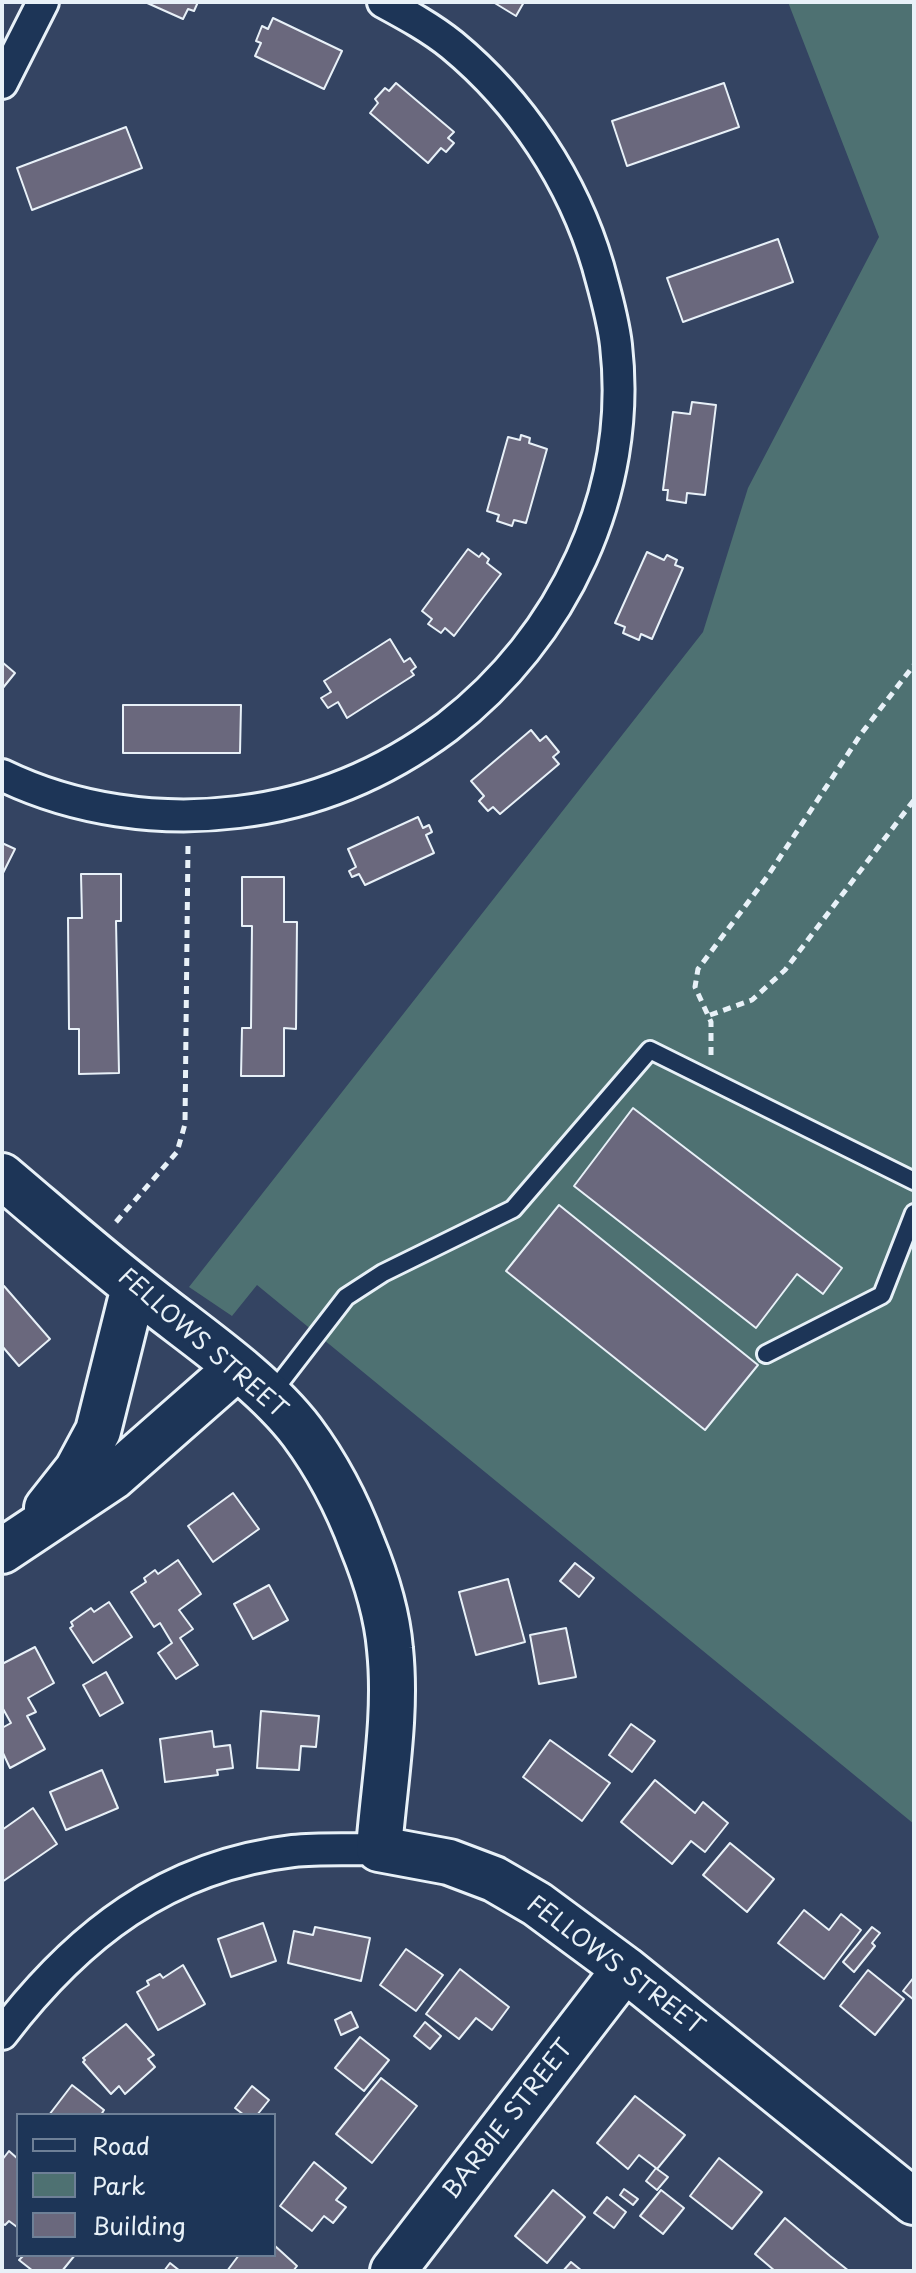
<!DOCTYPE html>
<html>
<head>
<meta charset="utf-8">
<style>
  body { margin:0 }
  #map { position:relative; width:916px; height:2273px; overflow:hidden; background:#344462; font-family:"Playpen Sans",sans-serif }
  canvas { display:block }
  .frame { position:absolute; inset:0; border:4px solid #e8f1f8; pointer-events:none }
  .legend { position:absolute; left:16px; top:2113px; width:260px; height:144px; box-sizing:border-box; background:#1d3557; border:2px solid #6e8097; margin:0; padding:10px 14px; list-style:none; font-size:24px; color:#e8f1f8 }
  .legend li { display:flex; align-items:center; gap:16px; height:40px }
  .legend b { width:40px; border:2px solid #6e8097 }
</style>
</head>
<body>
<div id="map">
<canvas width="916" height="2273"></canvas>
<div class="frame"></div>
<ul class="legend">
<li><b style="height:10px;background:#1d3557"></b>Road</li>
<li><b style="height:22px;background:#4e7172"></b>Park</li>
<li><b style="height:22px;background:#6a687d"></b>Building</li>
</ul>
</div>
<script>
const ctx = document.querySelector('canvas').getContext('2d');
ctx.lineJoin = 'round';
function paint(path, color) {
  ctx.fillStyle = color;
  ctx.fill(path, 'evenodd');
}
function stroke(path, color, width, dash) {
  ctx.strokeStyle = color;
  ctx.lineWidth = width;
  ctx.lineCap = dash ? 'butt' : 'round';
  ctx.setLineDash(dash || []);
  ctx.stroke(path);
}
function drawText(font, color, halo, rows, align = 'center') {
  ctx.font = font + ' "Playpen Sans",sans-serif';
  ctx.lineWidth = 6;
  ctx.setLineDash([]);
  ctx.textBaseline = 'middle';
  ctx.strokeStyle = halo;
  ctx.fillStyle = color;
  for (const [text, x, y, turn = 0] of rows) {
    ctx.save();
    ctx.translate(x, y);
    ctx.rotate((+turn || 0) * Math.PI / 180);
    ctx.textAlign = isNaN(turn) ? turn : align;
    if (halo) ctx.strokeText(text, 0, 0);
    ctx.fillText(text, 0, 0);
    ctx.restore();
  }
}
const green = new Path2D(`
  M788,2h126v1822l-657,-539 -25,31 -43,-29 514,-655 45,-144 131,-251z`);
const building = new Path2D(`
  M145,2h53l-4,9 -6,-2 -5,10z
  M493,2h31l-8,14z
  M273,18l69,33 -18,38 -69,-33 6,-13 -5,-2 6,-15 6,3z
  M396,83l58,49 -6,6 6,5 -8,9 -5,-4 -13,15 -58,-50 8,-10 -3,-4 10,-11 4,3z
  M724,83l15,44 -112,39 -15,-45z
  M126,127l16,41 -110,42 -15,-42z
  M778,239l15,43 -110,40 -16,-44z
  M692,402l24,3 -11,90 -18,-2 -1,10 -19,-3 1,-10h-5l10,-78 17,2z
  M521,435l9,3 -1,5 18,6 -21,74 -12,-3 -2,6 -15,-5 2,-6 -12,-4 21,-74 12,3z
  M468,549l11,8 3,-4 7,6 -2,4 14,11 -47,62 -9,-8 -4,5 -13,-9 4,-5 -10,-8z
  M647,552l17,8 3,-5 10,5 -2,5 8,3 -31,71 -11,-5 -2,6 -16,-7 2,-6 -10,-4z
  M390,639l14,23 6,-4 6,9 -5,4 3,4 -67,43 -9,-16 -10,6 -7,-10 10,-6 -7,-11z
  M2,662l13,11 -13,16z
  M123,705h118l-1,48h-117z
  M531,730l9,11 6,-5 13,16 -6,5 6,7 -59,50 -7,-7 -5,4 -9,-10 5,-5 -13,-15z
  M418,817l5,11 6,-3 3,7 -6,3 8,18 -69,32 -6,-11 -7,3 -3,-6 7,-4 -8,-18z
  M2,843l13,6 -13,26z
  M81,874h40v47h-5l3,152 -40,1v-45h-10l-1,-111h14z
  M242,877h42v45h13l-1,107 -12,-1v48h-43l1,-48h9l1,-102h-10z
  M633,1108l209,160 -19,26 -26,-20 -41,54 -182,-142z
  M559,1205l199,160 -53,65 -199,-159z
  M4,1286l46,53 -31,27 -17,-20v-58z
  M233,1493l26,36 -46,33 -25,-36z
  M178,1560l23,34 -22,16 14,19 -13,9 18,27 -22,14 -18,-26 14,-10 -12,-20 -6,4 -23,-35 15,-10 -2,-4 11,-8 3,4z
  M575,1563l19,15 -15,19 -19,-16z
  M508,1579l17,63 -49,13 -17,-63z
  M269,1585l19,35 -35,19 -19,-35z
  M109,1602l23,35 -39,26 -23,-35 3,-2 -2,-4 20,-14 3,4z
  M566,1628l10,49 -37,7 -9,-49z
  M35,1647l19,36 -26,15 8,14 -9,4 18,33 -35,19 -8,-17v-23l9,-5 -9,-16v-43z
  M106,1672l17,31 -23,13 -17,-31z
  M261,1711l58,5 -3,31 -15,-1 -2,24 -42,-2z
  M631,1724l24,17 -23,31 -23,-17z
  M212,1731l2,16 16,-2 3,23 -16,2 1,5 -53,7 -5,-43z
  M550,1740l60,43 -28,38 -59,-44z
  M102,1770l16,38 -52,22 -16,-38z
  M655,1780l40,33 8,-11 25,21 -23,29 -14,-11 -19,23 -51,-42z
  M33,1808l24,36 -55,38v-52z
  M730,1843l44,36 -27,33 -44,-37z
  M804,1910l25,20 12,-16 20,16 -37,49 -46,-36z
  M263,1923l13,38 -45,16 -13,-38z
  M315,1927l55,11 -9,43 -73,-18 6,-32 19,4z
  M872,1927l8,6 -8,10 3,3 -21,26 -11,-10z
  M406,1949l37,26 -27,36 -36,-26z
  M183,1965l22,39 -47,26 -21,-38 12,-7 -2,-4 13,-7 3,4z
  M460,1969l49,38 -17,23 -16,-12 -17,21 -33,-25z
  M868,1970l36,29 -29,36 -35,-29z
  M914,1977v23l-11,-9z
  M351,2012l7,15 -17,8 -6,-15z
  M425,2022l16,14 -11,13 -16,-13z
  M126,2024l28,31 -6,4 7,8 -30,27 -6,-8 -8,8 -28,-32 2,-2 -2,-2z
  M360,2037l29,23 -25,31 -29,-23z
  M381,2078l36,28 -45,57 -36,-29z
  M72,2085l32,25 -3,5h-52z
  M252,2086l17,14 -12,15h-13l-9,-7z
  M635,2096l50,39 -28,34 11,8 -11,13 -11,-9 10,-13 -17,-13 -11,14 -31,-26z
  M9,2151l9,8 -1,68 -8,-6 -4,4 -3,-2v-63z
  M719,2158l43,34 -30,37 -42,-33z
  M314,2162l32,26 -10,12 10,7 -13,16 -9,-7 -12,15 -32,-25z
  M624,2189l14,10 -5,6 -13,-10z
  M553,2190l32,27 -38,46 -32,-27z
  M661,2190l23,18 -21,26 -23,-18z
  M607,2197l19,15 -12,16 -20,-15z
  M785,2218l45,38 19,15h-74l-20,-17z
  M274,2245l23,21 -4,5h-66l12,-16h35z
  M24,2255h51l-13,16h-29l-14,-11z
  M571,2262l11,9h-19z
  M170,2263l10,8h-16z`);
const path = new Path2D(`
  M710,1015l42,-15 33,-30 129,-170
  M711,1055v-33l-16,-35 3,-18 69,-92 94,-143 53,-69
  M116,1222l61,-70 8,-28 3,-280`);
const lane = new Path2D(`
  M766,1354l116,-59 32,-82
  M272,1393l74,-96 37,-24 130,-64 137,-159 264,131`);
const street = new Path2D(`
  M2,83l41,-81
  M2,775c72,35 157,47 236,37 78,-9 146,-38 209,-85 116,-89 186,-235 169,-382 -3,-27 -11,-53 -18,-79 -25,-85 -77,-164 -146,-221 -21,-17 -45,-30 -69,-43
  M2,2034c76,-99 164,-168 291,-183 28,-3 58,-1 86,-2`);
const secondary = new Path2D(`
  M2,1176c45,38 89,77 135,113 53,43 124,89 165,143 26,35 45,72 60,112 14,34 25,69 28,105 7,66 -6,135 -11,200l70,13 45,17 43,25 88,65 289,233
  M47,1508l30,-38 21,-39 36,-144
  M2,1551l111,-74 124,-109
  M393,2271l232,-302`);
const streetNames = [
  ["FELLOWS STREET",202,1344,41],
  ["FELLOWS STREET",615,1966,37],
  ["BARBIE STREET",509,2120,-52]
];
paint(green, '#4e7172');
paint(building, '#6a687d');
stroke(building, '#e8f1f8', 2);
stroke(lane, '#e8f1f8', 22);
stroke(street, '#e8f1f8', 36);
stroke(secondary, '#e8f1f8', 50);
stroke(path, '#e8f1f8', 5, [8, 6]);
stroke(lane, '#1d3557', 16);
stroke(street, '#1d3557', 30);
stroke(secondary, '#1d3557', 44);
drawText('24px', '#e8f1f8', '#1d3557', streetNames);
</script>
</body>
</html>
